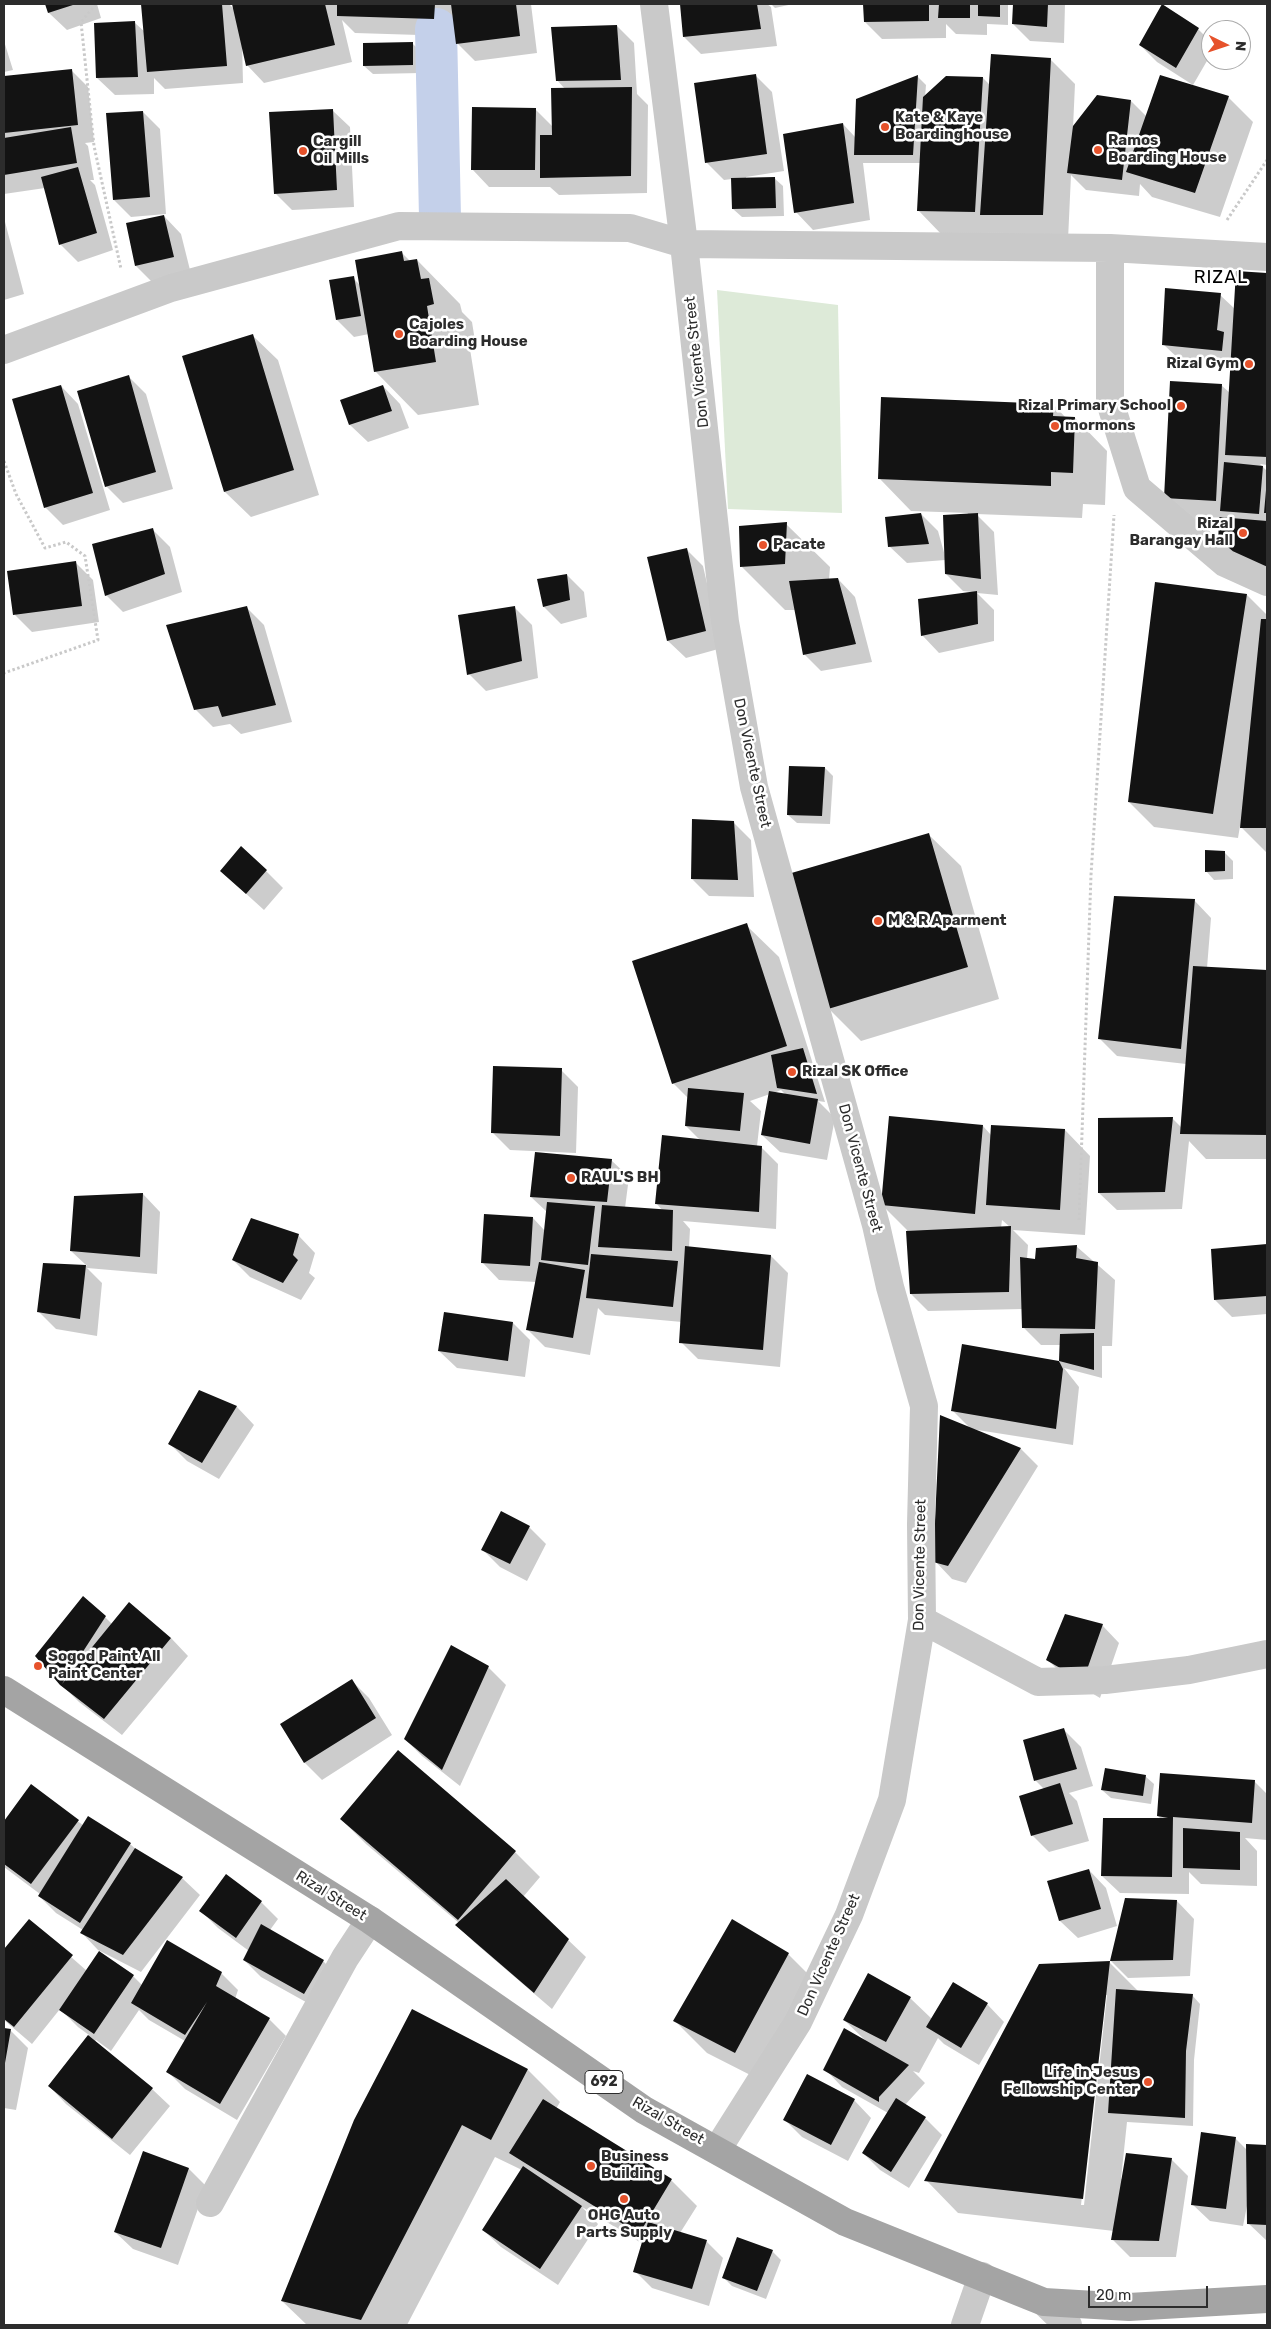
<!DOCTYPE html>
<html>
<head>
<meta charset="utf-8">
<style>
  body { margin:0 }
  #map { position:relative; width:1271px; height:2329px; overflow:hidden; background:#fff; font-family:Rubik,sans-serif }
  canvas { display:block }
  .frame { position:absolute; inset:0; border:5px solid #2c2c2c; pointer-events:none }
  .north { position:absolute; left:1201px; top:20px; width:50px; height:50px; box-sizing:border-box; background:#fff; border:1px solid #ababab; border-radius:50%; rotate:94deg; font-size:14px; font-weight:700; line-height:20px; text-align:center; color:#2c2c2c }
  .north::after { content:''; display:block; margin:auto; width:18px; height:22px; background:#e6522b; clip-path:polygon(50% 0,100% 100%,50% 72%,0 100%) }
  .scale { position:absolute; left:1088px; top:2286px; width:120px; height:22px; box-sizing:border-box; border:2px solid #2c2c2c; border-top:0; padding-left:6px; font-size:15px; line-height:18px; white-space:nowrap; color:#2c2c2c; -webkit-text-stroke:4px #fff; paint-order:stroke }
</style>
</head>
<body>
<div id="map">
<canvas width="1271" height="2329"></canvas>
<div class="frame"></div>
<div class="north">N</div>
<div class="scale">20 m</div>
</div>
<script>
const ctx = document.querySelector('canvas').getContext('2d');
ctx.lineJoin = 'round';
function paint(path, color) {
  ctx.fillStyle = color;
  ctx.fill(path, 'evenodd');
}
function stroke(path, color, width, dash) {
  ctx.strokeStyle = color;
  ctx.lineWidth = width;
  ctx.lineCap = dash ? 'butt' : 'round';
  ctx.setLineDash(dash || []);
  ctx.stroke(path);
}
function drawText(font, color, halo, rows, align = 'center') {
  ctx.font = font + ' Rubik,sans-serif';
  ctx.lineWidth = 5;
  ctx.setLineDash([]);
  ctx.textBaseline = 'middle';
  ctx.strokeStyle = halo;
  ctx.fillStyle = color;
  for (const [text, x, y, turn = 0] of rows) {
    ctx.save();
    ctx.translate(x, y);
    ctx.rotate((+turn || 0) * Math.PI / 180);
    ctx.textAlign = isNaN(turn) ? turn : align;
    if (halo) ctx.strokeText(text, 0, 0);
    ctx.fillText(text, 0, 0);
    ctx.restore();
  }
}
const green = new Path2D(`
  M717,290l121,15 4,208 -114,-4z`);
const shadow = new Path2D(`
  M46,4h51l4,14 -34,12 -18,-17z
  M140,4h89l5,5 -1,-5h298l6,49 -62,8 -17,-17 -5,-32 -2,24 -96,-3 -13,-13 10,42 -88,21 -17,-18 -5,-23 1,41 -78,6 -11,-11v16l-39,1 -18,-17 38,-55 10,9 -2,-26z
  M681,4h86l4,3 6,39 -76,8 -17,-17z
  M771,4h22l-18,4z
  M865,4h143v21l-21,-1v11l-31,-1 -10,-10v14l-64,1 -17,-17z
  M1015,4h50l-1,39 -34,-2 -17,-17z
  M1163,5l35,24 13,13v12l-18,31 -36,-23 -17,-17z
  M617,26l17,17 3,51 11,11 -1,88 -88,2 -9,-8h-61l-17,-18 63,-60 18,18 12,-38 -8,-9z
  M4,41l9,29 -9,2z
  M412,43l9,9v21l-48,1 -9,-8z
  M1050,59l25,25 -2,44 58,-27 16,16 81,-20 25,25 -33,95 -68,-20 -12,-13 -1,12 -53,-6 -15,-15 -3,65h-61l-7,-7v4l-57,-1 -25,-26 3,-47h-58l7,57 -57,10 -17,-18 47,-88 12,13 2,-37 61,-23 8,8 -1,12 58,-19 7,7z
  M71,70l17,17 6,55 -9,1 3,3 6,34h-4l5,5 18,65 -35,12 -18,-18 -15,-56 -41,6v-116z
  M755,75l17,17 12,79 -38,6v1h28l9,8 1,30 -42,1 -9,-8 -1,-30 -8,1 -17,-17z
  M332,110l18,17 4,80 -62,3 -17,-17z
  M143,112l17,17 6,85 -35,3 -17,-17z
  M164,216l17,18 10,40 -38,9 -17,-17z
  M4,218l20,76 -20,6z
  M402,253l8,8 7,-1 43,44 2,8 10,10 4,25 -6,2 9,56 -61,10 -43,-44 -6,-37 -15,3 -17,-17 16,-42 7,7z
  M1237,273l30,2v190l-7,-1 7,7v115l-47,-61 -29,-2 -26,-25 56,-113 9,8 1,-26 -50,-6 -18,-17 57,-49 15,14z
  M252,335l26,25 41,135 -68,22 -26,-25 -42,-135z
  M128,376l18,18 27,95 -50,14 -17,-17z
  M61,386l17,18 32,106 -47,15 -18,-18z
  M383,386l17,18 9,24 -41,14 -18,-17 -8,-24z
  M1054,405l12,13h9l32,33 -2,54 -22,-1 -1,14 -106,-4 18,18 4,63 -21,-2 17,17v31l-55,12 -17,-18 50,-43 -9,-1 -17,-17 -1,-14 -38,3 -18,-17 32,-32 17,17 7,25 23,-43 -57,-2 -32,-33z
  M786,524l44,43 -1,13 9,-1 17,18 17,65 -51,9 -17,-17 -8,-44h-11l-43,-43z
  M153,530l17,17 12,45 -59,20 -17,-17z
  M686,549l17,17 19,82 -36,10 -18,-17z
  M75,562l18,18 6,42 -67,10 -17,-17z
  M567,575l17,17 3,25 -26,7 -17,-17 -5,-27z
  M1247,595l20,20v238l-27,-27 -2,12 -84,-11 -25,-25z
  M246,607l18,18 28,97 -51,12 -11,-10 -17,3 -18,-18z
  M514,607l18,18 6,53 -52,13 -17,-17z
  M790,767l35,1 8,8 -3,48 -33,-1 -9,-8z
  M733,822l18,18 3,57 -45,-1 -17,-17z
  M928,834l33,32 38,133 -138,42 -32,-32z
  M1225,853l8,8v18l-19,1 -8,-9z
  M221,871h45l17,17 -19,22z
  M1194,900l17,18 -4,50 60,3v188h-61l-17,-18 -7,68 -65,1 -18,-17 73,-75 9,9 5,-63 -69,-8 -17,-17z
  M746,925l33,32 46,145 -7,-1 17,17 -8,42 -47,-8 -18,-17 8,-41 -20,7 11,10 -4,35 4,1 17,17 -2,65 -93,-8 7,8 -1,19 82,8 17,17 -8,94 -82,-8 -17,-17 1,-20 -77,-7 -7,-7 -8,47 -45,-8 -18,-18 9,-47 -37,-2 -17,-18 51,-44 12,13 2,-19 -16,-15 80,-37 18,17 -4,31 38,3 -7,-8 44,-63 -14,-14 2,-28 -15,-15zM781,1090l5,5 -12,-2z
  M561,1070l17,17 -2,66 -66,-3 -17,-17z
  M983,1126l8,9 1,-9 73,4 25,26 -5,79 -72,-5 15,15 -1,14 9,2 40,-15 39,34 -3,66h-10v32l-38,-10 15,19 -6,58 -102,-16 -19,-19 108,-47 1,-18h-20l-17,-17 -1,-19 -95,2 -17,-17 -4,-64 -25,-25zM1002,1220l8,7 -9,1z
  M143,1194l17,18 -3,62 -70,-6 15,15 -5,53 -41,-7 -17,-17 5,-48 43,2 -16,-15z
  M298,1235l17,18 -6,20 6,5 -14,22 -51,-23 -17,-17z
  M1267,1245v69l-35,3 -17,-17 -3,-50z
  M513,1323l17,17 -5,37 -68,-9 -18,-17z
  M200,1392l37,15 17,18 -35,54 -32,-18 -17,-17z
  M941,1417l80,32 17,17 -72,117 -14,-4 -17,-18z
  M529,1527l17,17 -19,37 -27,-14 -17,-17z
  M105,1617l7,7 59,14 17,18 -66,79 -43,-33 -18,-18z
  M1102,1625l17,18 -19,55 -35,-21 -17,-17z
  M452,1647l36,20 18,18 -46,101 -38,-30 -17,-17z
  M352,1681l17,17 23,37 -70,45 -17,-17 -23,-38z
  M1064,1730l17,17 12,39 -24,7 8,8 12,40 -40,11 -17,-17 12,-46 -8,-8 -12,-40z
  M1145,1776l9,8 -3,20 -40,-6 -9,-8z
  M1254,1781l13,13v46l-22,-2 12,13v35l-56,-2 -12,-12v22l-69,-1 -18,-17 59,-57 -3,-3z
  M32,1786l52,40 46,18 8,7 44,27 18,17 -59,77 -43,-22 -17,-18 2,-2 -27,-17 -17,-17 1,-2 -36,-27v-44z
  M341,1819l174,33 25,25 -17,20 63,60 -34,52 -78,-67 -17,-17 2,-2 -93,-79z
  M1089,1870l17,18 11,38 -39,12 -18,-17 -11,-39z
  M1177,1901l17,18 -4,57 -62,2 -17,-17z
  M261,1902l17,17 -8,11 53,31 17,17 -18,33 -61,-34 -17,-17 5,-9 -31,-23 -17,-17z
  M29,1920l58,51 46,5 9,9 79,-12 17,17 -3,9 34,20 17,17 -49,84 -52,-31 -17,-17 17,-31 -36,-21 -10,-10 -28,41 -15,-11 -1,1 57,48 18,17 -40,49 -64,-51 -17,-18 40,-51 -11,-8 -18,-18 -28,35 -28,-24v-69z
  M788,1954l33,33 -53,97 -61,-31 -32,-32z
  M1109,1962l30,30 53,3 8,9 -6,56 -1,66 -66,-4 -6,57 50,-20 17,17 -12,81h-46l-17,-17 1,-9 -156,-18 -32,-33zM1105,1995h2l-23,210h-3z
  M910,1998l22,21 55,-15 17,18 -25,43 -35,-21 -6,-6 -19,35 -6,-2 12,12 -20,22 20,13 17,17 -33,53 -29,-18 -17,-17 25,-40 -46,-26 -17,-18 40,-29 -21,-20z
  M4,2030h6l18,18 -12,62 -12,-2z
  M528,2070l32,32 -4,7 115,71 26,26 -17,27 26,8 17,17 -14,48 -57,-18 -17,-17 8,-27 -61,-37 16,17 -40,61 -57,-38 -18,-17 39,-60 -27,-13 -88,168h-100l-25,-24 74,-180z
  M854,2100l17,18 -23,43 -46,-24 -17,-17z
  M1235,2138l12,12v-5l20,1v95l-19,-18v-22l-5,25 -33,-5 -18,-17z
  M144,2153l45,16 17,17 -28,79 -45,-16 -18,-17z
  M772,2251l9,9 -15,39 -34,-13 -9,-9z`);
const canal = new Path2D(`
  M436,29l4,189`);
const building = new Path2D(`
  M45,4h31l-28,9z
  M141,4h81l5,62 -80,6z
  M232,4h93l10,41 -89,21z
  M337,4h98l-1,15 -97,-3z
  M451,4h65l4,32 -64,8z
  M680,4h77l4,25 -78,8z
  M863,4h66v17l-65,1z
  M939,4h31v14h-32z
  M978,4h22v13l-22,-1z
  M1013,4h35l-1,23 -35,-3z
  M1162,4l37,24 -23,40 -37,-23z
  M135,21l3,56 -42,1 -2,-55z
  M617,25l4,55 -65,1 -5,-54z
  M413,42v23l-50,1v-23z
  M991,54l60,4 -8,157h-63z
  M72,69l6,56 -74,8v-57z
  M756,74l11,80 -62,9 -11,-80z
  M918,75l-5,80h-59l2,-56z
  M1160,75l69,21 -34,97 -69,-21z
  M946,76l37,1 -8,135 -58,-1 6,-114z
  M632,87l-1,89 -91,2v-43h12l-1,-47z
  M1097,95l34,5 -9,80 -55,-7 6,-47z
  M472,107l64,1 -1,62h-64z
  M333,109l4,81 -63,4 -5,-82z
  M143,111l7,86 -37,3 -7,-87z
  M843,123l11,80 -60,10 -11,-79z
  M71,127l6,36 -73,12v-37z
  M78,167l19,66 -38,12 -18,-68z
  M775,177l1,31 -44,1 -1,-31z
  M164,215l10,42 -39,9 -9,-43z
  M402,251l2,10 13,-2 4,20 8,-1 5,26 -7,2 9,56 -62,10 -19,-112z
  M1236,271l31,2v184l-42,-2z
  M354,276l7,40 -25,4 -7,-40z
  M1165,288l56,5 -4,37 7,2 -2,19 -60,-6z
  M253,334l41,136 -70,22 -42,-136z
  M129,375l27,97 -51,15 -28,-96z
  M1170,381l52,3 -6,117 -52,-3z
  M61,385l32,108 -49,15 -32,-109z
  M383,385l9,26 -43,14 -9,-25z
  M881,397l173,7 -1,12 22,1 -2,56 -22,-1v14l-173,-7z
  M1224,462l39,4 -4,48 -39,-3z
  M1266,490h1v23h-3z
  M921,513l8,31 -41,3 -3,-30z
  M978,513l3,66 -36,-5 -2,-59z
  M1219,517l48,4v51l-49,-26z
  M787,522l-2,42 -45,3 -1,-41z
  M153,528l12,46 -60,22 -13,-52z
  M687,548l19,83 -39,10 -20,-84z
  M76,561l6,45 -69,9 -6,-44z
  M567,574l3,26 -27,7 -6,-28z
  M838,578l18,66 -53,11 -14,-74z
  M1155,582l92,12 -34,220 -85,-12z
  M977,591l1,33 -57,12 -3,-37z
  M247,606l29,99 -54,12 -4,-11 -24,4 -28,-85z
  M515,606l7,55 -55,14 -9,-60z
  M1261,619h6v209h-27z
  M789,766l36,1 -3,49 -35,-1z
  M692,819l42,2 4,59 -47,-1z
  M929,833l39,134 -140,42 -40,-135z
  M241,846l26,24 -21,24 -26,-23z
  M1205,850l20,1v20l-20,1z
  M1114,896l81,3 -14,150 -83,-10z
  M747,923l40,123 -115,38 -40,-123z
  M1193,966l74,4v165l-87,-1z
  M803,1048l14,46 -40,-6 -6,-33z
  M493,1066l69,2 -2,68 -69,-3z
  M688,1088l56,5 -4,38 -55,-5z
  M769,1091l49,8 -8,45 -49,-9z
  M889,1116l94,9 -8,89 -94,-9z
  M1173,1117l-8,75 -67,1v-75z
  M991,1125l74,4 -5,81 -74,-5z
  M662,1135l100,11 -3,66 -104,-8z
  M535,1152l77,7 -5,43 -77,-5z
  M143,1193l-3,64 -70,-6 4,-55z
  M547,1202l48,4 -7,59 -47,-5z
  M602,1205l71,5 -1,41 -74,-4z
  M484,1214l49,3 -3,49 -49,-3z
  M251,1218l48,16 -6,21 5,5 -15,23 -51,-23z
  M1011,1226l-2,66 -99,2 -4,-63z
  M1267,1244v52l-53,4 -3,-51z
  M1077,1245l-1,13 22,4 -3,67 -73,-1 -2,-71 15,2 1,-11z
  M685,1246l86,9 -8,95 -84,-7z
  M591,1254l87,7 -5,46 -87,-9z
  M539,1262l46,8 -12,68 -47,-8z
  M43,1263l43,2 -6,54 -43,-7z
  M444,1312l69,10 -5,39 -70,-10z
  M1094,1333v37l-35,-9 4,8 -7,60 -105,-18 11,-67 97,17 1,-27z
  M199,1390l38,16 -35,57 -34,-19z
  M940,1415l81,33 -73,118 -15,-4z
  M501,1511l29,15 -20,38 -29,-14z
  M83,1596l23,20 -44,68 67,-82 42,36 -67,81 -44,-34 -25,-29z
  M1065,1614l38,10 -20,57 -37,-21z
  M451,1645l38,21 -47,104 -38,-31z
  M352,1679l24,39 -72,45 -24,-39z
  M1064,1728l13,41 -43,12 -11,-41z
  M398,1750l118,101 -58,69 -118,-101z
  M1105,1768l41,7 -3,21 -42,-6z
  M1160,1773l95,7 -3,43 -79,-6 -1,60 -71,-1 2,-58h65l-11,-2z
  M1060,1783l13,41 -42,12 -12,-40z
  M31,1784l48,36 -48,64 -27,-20v-43z
  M88,1816l43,27 -51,80 -42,-27z
  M1183,1828l57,4v38l-57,-2z
  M135,1848l48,29 -60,78 -43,-22z
  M1089,1869l12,40 -42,12 -12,-40z
  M226,1874l36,27 -26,37 -37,-27z
  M506,1879l63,60 -35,54 -79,-68z
  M1125,1898l52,2 -4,60 -63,1 -27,238 -159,-18 115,-217 71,-3z
  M29,1919l44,36 -59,72 -10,-8v-70z
  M732,1919l57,34 -54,100 -62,-32z
  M261,1924l63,36 -20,34 -61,-34z
  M167,1940l55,32 -6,14 54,32 -50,86 -54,-32 41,-70 -22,33 -54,-32z
  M99,1951l35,24 -40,59 -35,-24z
  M868,1973l43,24 -25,45 -43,-22z
  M953,1982l35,21 -27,45 -35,-21z
  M1116,1989l77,5 -7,57 -1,67 -77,-5z
  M412,2009l116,60 -37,71 -29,-15 -101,195 -80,-19 73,-181z
  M4,2028l7,1 -6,34h-1z
  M844,2028l65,37 -30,32v5l-56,-32z
  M88,2035l65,53 -41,51 -64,-53z
  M807,2074l48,25 -24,46 -48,-25z
  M896,2098l30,19 -35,55 -29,-19z
  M543,2099l129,80 -33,55 -130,-81z
  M1201,2132l35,5 -10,72 -35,-4z
  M1246,2144l21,1v80l-20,-1z
  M143,2151l46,17 -28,80 -47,-16z
  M1126,2153l46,5 -13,83 -48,-1z
  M523,2166l59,40 -42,63 -58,-39z
  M648,2222l59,18 -15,49 -59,-17z
  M737,2237l36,13 -16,41 -35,-13z`);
const path = new Path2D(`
  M96,4l-15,18 13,124 27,123
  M1227,220l40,-60
  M4,461l12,33 29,54 21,-6 19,14 13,84 -94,33
  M1079,1220l12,-345 23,-360`);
const minor = new Path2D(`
  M654,4l30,240 41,378 29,165 122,438 14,62 34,119 -3,118 1,96 -30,180 -43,115 -51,107 -81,128
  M1110,248v154l27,86 88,75 42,19
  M4,350l167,-62 228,-62 231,2 54,16 426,4 157,9
  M922,1620l116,62 67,-2 84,-10 78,-16
  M210,2203l135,-245 25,-38
  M1044,2302l24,23
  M965,2325l17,-49`);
const major = new Path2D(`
  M4,1690l366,230 274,190 201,112 199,80 85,5 138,-8`);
const markers = [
  [885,127,5,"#e6522b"],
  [1098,150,5,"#e6522b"],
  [303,151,5,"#e6522b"],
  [399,334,5,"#e6522b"],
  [1249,364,5,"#e6522b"],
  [1181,406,5,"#e6522b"],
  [1055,426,5,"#e6522b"],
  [1243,533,5,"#e6522b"],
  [763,545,5,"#e6522b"],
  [878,921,5,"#e6522b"],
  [792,1072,5,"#e6522b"],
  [571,1178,5,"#e6522b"],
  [38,1666,5,"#e6522b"],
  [1148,2082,5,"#e6522b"],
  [591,2166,5,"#e6522b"],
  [624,2199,5,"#e6522b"]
];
const shields = [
  [604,2082,38]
];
const shieldNames = [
  ["692",604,2082]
];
const poiNames = [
  ["Kate & Kaye",895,118],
  ["Boardinghouse",895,135],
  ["Ramos",1108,141],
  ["Boarding House",1108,158],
  ["Cargill",313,142],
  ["Oil Mills",313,159],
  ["Cajoles",409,325],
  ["Boarding House",409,342],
  ["Rizal Gym",1239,364,"right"],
  ["Rizal Primary School",1171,406,"right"],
  ["mormons",1065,426],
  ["Rizal",1233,524,"right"],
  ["Barangay Hall",1233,541,"right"],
  ["Pacate",773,545],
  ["M & R Aparment",888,921],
  ["Rizal SK Office",802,1072],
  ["RAUL'S BH",581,1178],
  ["Sogod Paint All",48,1657],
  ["Paint Center",48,1674],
  ["Life in Jesus",1138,2073,"right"],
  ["Fellowship Center",1138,2090,"right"],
  ["Business",601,2157],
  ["Building",601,2174],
  ["OHG Auto",624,2216,"center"],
  ["Parts Supply",624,2233,"center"]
];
const streetNames = [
  ["Don Vicente Street",697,362,-96],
  ["Don Vicente Street",752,763,78],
  ["Don Vicente Street",860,1168,75],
  ["Don Vicente Street",920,1565,-89],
  ["Rizal Street",331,1896,32],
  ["Don Vicente Street",829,1955,-66],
  ["Rizal Street",668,2121,30]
];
const quarterNames = [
  ["RIZAL",1221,278]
];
paint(green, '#ddead8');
paint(shadow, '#0003');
stroke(canal, '#c4d0ea', 42);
paint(building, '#131313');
stroke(path, '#c9c9c9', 3, [2.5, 2.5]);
stroke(minor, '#c9c9c9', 28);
stroke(major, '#a4a4a4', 28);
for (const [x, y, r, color] of markers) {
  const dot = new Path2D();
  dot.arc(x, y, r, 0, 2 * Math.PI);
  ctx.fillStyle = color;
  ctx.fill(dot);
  stroke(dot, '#fff', 2);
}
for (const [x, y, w] of shields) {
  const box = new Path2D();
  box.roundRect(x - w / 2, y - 11.5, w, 23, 4);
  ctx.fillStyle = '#fff';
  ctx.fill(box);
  stroke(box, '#2c2c2c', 1);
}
drawText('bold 14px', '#2c2c2c', null, shieldNames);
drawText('bold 15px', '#2c2c2c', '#fff', poiNames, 'left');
drawText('15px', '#2c2c2c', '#fff', streetNames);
ctx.letterSpacing = '1px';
drawText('18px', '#000', '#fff', quarterNames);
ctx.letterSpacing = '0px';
</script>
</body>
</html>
